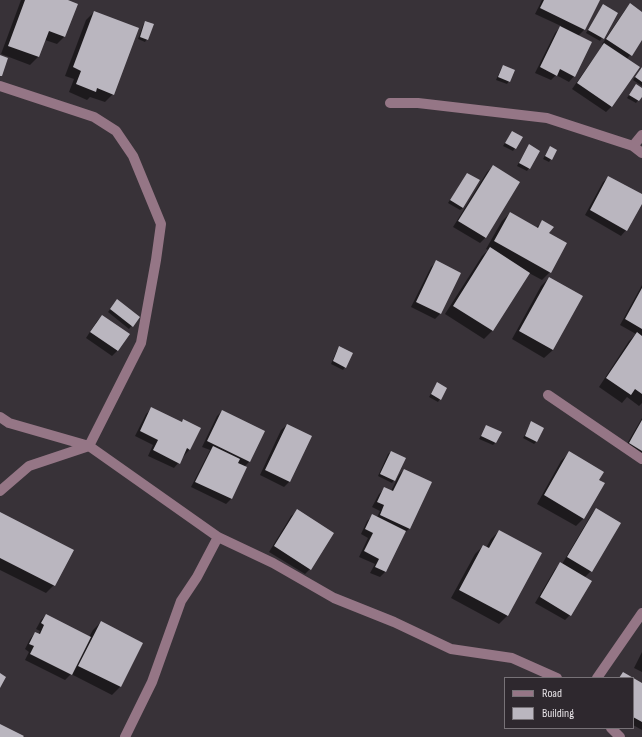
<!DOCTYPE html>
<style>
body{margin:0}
#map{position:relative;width:642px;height:737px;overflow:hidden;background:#383238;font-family:"Sofia Sans Condensed",sans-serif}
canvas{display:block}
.legend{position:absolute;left:504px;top:677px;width:130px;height:52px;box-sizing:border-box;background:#2e282e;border:1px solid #777277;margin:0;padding:5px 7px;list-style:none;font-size:12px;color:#e4e0e4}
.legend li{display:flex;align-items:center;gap:8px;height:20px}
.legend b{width:20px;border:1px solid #777277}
</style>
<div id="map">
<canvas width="642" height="737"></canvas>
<ul class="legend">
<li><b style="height:5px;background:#957686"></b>Road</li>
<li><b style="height:11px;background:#bab6bf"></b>Building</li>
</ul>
</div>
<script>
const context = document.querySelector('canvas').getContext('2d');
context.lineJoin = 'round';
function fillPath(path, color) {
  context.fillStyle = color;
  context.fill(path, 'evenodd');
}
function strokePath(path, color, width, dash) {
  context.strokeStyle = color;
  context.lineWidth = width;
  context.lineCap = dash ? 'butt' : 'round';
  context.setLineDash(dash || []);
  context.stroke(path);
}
fillPath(new Path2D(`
 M21,0h45l-1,36 -8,8 -12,-4 -7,17 -8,8 -29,-11z
 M542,0h57l-15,30 -6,6 -4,40 -5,6 -13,-7 -5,5 -16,-7 20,-40 6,-7 -26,-12z
 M630,5l12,8v26l-15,20 -15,47 -6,6 -34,-23 31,-44 -1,-1 23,-34z
 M601,8l16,6 -17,27 -14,-8z
 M94,12l19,82 -8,8 -15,-5 -3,3 -18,-8 5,-13 -9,-3 21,-56z
 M145,22l2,17 -2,3 -7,-3 5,-14z
 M503,66l6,15 -2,3 -11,-4 5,-11z
 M642,67v19l-9,-6z
 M634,88l8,1v6l-6,8 -9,-5z
 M512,132l10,5 -9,14 -10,-5z
 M527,148l2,20 -2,3 -10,-5z
 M548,150l8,1 -7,11 -6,-3z
 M493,166l26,17 -34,55 -5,5 -27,-16 34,-55z
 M467,174l-4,34 -3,2 -12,-7z
 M609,177l33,19v6l-16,28 -5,6 -36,-21 18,-33z
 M510,213l26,15 6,-6 6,12 18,10 -16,28 -8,8 -13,-7 -37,58 -8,8 -39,-25 37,-58 6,-6 -2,-1 16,-28z
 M436,262l4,52 -5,5 -24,-12 20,-40z
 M549,278l4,72 -9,8 -32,-19 29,-53z
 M642,285v118l-3,3 -12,-9 -5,6 -23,-16 30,-46 7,-7 -16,-9z
 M115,303l24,14 -10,12 -21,-17z
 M102,316l26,18 -11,17 -5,5 -26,-18 11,-17z
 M340,348l5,19 -2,3 -12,-6 6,-14z
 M437,384l3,15 -2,3 -9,-5z
 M152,408l29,15 2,-3 16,8 -10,22 -15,18 -26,-12 5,-11 -18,-9 11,-22z
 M222,411l27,51 -5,5 2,1 -15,31 -5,5 -35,-17 19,-37 -8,-3 15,-31z
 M642,418v41l-18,-10z
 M532,423l5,18 -3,3 -11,-6z
 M287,425l24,12 -22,45 -5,5 -24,-12 21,-45z
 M487,426l8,17 -2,2 -14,-6z
 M391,452l3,28 -2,3 -14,-7 10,-22z
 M569,453l29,27 -14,38 -8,8 -39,-22 24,-43z
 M404,470l27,13 -22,46 -6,5 -18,38 -5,5 -10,-4 5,-9 -16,-7 9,-19 -7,-4 6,-13 6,-6 4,2 3,-6 -8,-4 7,-13 6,-6 6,3 8,-16z
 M596,509l23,14 -28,48 -7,7 -14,37 -5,5 -30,-17 20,-34 5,-5h2l29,-49z
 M297,511l13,58 -5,5 -36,-22 22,-36z
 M0,513l54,72 -8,8 -46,-23z
 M499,531l41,22 -33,63 -8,8 -48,-26 24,-44 8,-8 3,2 5,-9z
 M46,615l43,22 4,-7 8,-8 41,21 -22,44 -8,8 -41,-21 -6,6 -40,-20 4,-8 -4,-3 5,-10 5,-6 3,1 2,-3 -4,-2 5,-9z
 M642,652v20l-8,-4z
 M633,679l9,5v46l-9,-5z`), '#0007');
fillPath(new Path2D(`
 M25,0h43l10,4 -13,33 -16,-6 -10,26 -31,-11z
 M544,0h56l-15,30 -45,-22z
 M630,3l12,9v28l-10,16 -26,-17z
 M603,4l15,9 -14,26 -16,-9z
 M94,11l45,17 -25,67 -17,-7 -1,4 -20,-8 5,-13 -8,-4z
 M145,21l9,3 -6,16 -8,-3z
 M560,26l32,16 -17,35 -15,-8 -3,7 -17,-9z
 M604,43l36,24 -28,40 -35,-24z
 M0,55l8,3 -6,18h-2z
 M503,65l12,5 -5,12 -12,-5z
 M642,67v15l-7,-5z
 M636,84l6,4v9l-3,4 -10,-6z
 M512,131l11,6 -7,12 -11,-6z
 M529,144l11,7 -10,18 -11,-6z
 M550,146l7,4 -5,10 -7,-4z
 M493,165l27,17 -34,56 -28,-17z
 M467,173l13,7 -17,28 -13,-8z
 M608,176l34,18v10l-15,27 -37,-21z
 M510,212l28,16 4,-8 12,7 -5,6 18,10 -16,30 -57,-32z
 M490,247l40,26 -37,58 -40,-25z
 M436,260l25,13 -20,41 -25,-12z
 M549,277l34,19 -30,54 -34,-19z
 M642,288v41l-17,-10z
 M117,299l23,18 -7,10 -23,-18z
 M102,315l28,19 -12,17 -28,-19z
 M637,332l5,4v58l-7,-5 -4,6 -25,-17z
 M339,346l14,7 -7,15 -13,-7z
 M437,382l10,6 -6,12 -10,-6z
 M151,407l31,15 1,-3 18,9 -11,22 -3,-2 -7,16 -27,-14 5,-10 -18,-9z
 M222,410l43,21 -15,31 -43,-21z
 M642,420v31l-13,-8z
 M531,421l13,7 -7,14 -12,-6z
 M287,424l25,12 -22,46 -25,-12z
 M486,425l16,7 -6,11 -15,-7z
 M213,446l27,13 -2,4 9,4 -15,32 -37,-17z
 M391,451l15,7 -11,23 -15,-7z
 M569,451l35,21 -5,8 6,3 -21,36 -40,-24z
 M404,469l28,13 -22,47 -30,-14 4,-10 -7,-3 7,-15 9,4z
 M596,508l25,15 -29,49 -25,-15z
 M297,509l37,24 -23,37 -37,-24z
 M0,512l74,38 -19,36 -55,-28z
 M372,514l34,17 -20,41 -11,-5 4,-8 -15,-8 9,-18 -8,-4z
 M499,530l43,23 -34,63 -49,-26 24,-45 6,3z
 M560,562l32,19 -21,35 -31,-19z
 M46,614l45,23 -19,38 -42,-21 4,-8 -5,-2 6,-12 5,2 4,-9 -3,-2z
 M101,621l42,22 -22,44 -43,-21z
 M623,672l19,11v39l-9,-5v-39h-14z
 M0,673l6,4 -6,11z
 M0,724l24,12 -1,1h-23z`), '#bab6bf');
strokePath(new Path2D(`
 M0,86l94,31 22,14 17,25 28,68 -5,36 -15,83 -52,103 -60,20 -29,25
 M390,103h28l129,15 86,28 9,7
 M633,146l9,-11
 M548,395l94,64
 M0,417l9,6 80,23 129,91 55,26 61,35 60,24 57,27 61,9 45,20
 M597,678l45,-65
 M611,728l9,9
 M125,737l27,-55 29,-81 16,-24 21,-40`), '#957686', 10);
</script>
